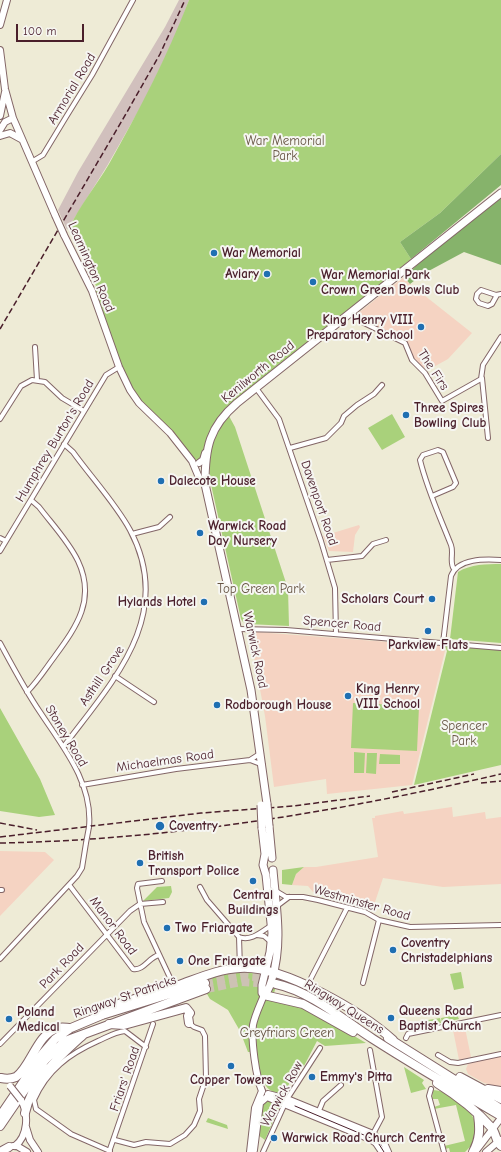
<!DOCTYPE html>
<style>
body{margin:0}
#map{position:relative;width:501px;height:1152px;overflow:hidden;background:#eeebd6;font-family:"Comic Neue",sans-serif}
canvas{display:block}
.scale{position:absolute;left:16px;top:24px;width:68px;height:18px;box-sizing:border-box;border:2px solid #4a1f2b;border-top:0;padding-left:5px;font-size:12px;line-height:14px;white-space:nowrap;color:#4a1f2b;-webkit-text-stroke:3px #f6f6f2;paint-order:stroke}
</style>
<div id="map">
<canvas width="501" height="1152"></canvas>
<div class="scale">100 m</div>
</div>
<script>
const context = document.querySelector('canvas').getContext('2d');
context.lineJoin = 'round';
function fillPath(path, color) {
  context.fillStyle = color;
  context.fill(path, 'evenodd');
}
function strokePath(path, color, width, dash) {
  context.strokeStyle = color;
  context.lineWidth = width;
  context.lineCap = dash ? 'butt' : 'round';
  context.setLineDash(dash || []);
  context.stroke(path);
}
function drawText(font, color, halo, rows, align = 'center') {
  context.font = font + ' "Comic Neue",sans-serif';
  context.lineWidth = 4;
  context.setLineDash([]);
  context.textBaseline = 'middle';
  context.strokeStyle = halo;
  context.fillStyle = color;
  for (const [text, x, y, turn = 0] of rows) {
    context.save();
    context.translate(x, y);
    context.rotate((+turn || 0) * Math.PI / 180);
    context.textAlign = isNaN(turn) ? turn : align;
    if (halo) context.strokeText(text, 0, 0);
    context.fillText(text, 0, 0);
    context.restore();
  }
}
fillPath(new Path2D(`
 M404,277l6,7 62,49 -24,26 -20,11 -8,-5 -6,-7 -6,-15 -3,-3 -39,-18 -9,-8z
 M359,525l1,2 -5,8 -2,17 -24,-1 -6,-15z
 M256,632l186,14 3,5 -33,134 -85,9 -1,-15 -52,8 -9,-71 -14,-75 2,-7z
 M452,807l1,10 32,-5 1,7 15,-2v67l-58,3 -60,-9 -9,27 -4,4 -57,-17 -5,-6 -16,-1 4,-11 8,-7h12l62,-10 -6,-39h3v-2l28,-5 1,3z
 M0,851l45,1 9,8 -54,56z
 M465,1028l6,29 -12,3 -6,-30z
 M501,1056v31l-17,-4 -16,-9 -2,-5 2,-5z`), '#f5d3c2');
fillPath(new Path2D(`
 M179,0h10l-13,35 -33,68 -36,63 -40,64 -9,-20 20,-38 87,-145z`), '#d1c0bd');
fillPath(new Path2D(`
 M189,0h312v154l-61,59 -40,29 11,17 -184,153 -28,51 -4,-1 -64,-70 -39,-101 4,-5 -27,-57c10,-23 27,-43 40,-65 30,-53 58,-107 80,-164z
 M392,414l13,23 -23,13 -14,-22z
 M229,416l6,11 53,162 1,37 -41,-2 -5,-2 -2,-3 -31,-139c-1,-24 1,-46 19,-64z
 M501,564v79l-51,-4 8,-67c13,-8 28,-8 43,-8z
 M443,643l58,5v117l-87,20 33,-134z
 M353,703l66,3 -2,45 -66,-3z
 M0,708l40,71 15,36 -16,2 -39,-6z
 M354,752l11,1 -1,20h-10z
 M367,753h10l-1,21 -10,-1z
 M380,754l20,1v9h-21z
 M304,867l-8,7 -4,11 -10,-1v-14z
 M171,886l1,6 -3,6 -26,3 14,-14z
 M240,971l39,4 -6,22 32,10 61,36 -41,3 -8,-5 -13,25 -14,7 1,6 -7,17c-5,-2 -10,-3 -14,-6 -13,-9 -15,-48 -13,-63l-6,-3 -1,28h-2l-8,-21 -12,-21 -18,-11 -3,-5 -3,-14z
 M461,972l3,16 -10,2 -4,-16z
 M457,1015l2,4 -17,4 -1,-5z
 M440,1018l1,5 -17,4 -2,-6z
 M404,1067l20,13 -2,3 4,6 -15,4z
 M433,1090c21,1 48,24 43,47 -1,6 -7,11 -11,15h-15l-1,-4 -4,1 -1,-3 21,-5 -9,-36 -22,4v-2l6,-2 -2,-6h-6z
 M267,1099l13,6 -15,35 -7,-5 3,-30z
 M208,1118l19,7 1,4 -22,-7z`), '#a9d17b');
fillPath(new Path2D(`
 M501,154v31l-90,74 -11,-17 40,-29z
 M501,198v67l-37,-13 -41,22 -13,10 -6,-7 38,-35z`), '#86b36b');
strokePath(new Path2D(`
 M205,983l37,-7 35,3
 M206,989l36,-7 34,2`), '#cdc2b4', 8, [8, 4]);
const street = new Path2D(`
 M33,161l10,-6 23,-38 26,-42 41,-75
 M497,295l-5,9 -4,2 -9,-3 -3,-4 1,-5 4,-4 15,5 5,-1
 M351,313l11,9 43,21 7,17 13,13 17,28 39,-22 2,-14 18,-28
 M35,347l2,33
 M482,378l6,60
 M256,388l23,31 42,122 14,47 1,46
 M0,419l21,-33 11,-6 13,2 17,16 22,13
 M290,448l36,-10 15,-15 3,-7 13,-11 17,-11 8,-9
 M432,496l21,-9 3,-4 -13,-31 -5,-2 -15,5 -3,5c7,29 20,57 31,85 3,8 -2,18 3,24
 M132,534l27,-7 11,-10
 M0,538l6,3
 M0,551l106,-176 13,-8
 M327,560l35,-4 11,-12 13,-4
 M238,629l48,1 215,18
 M0,643c13,24 25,47 40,69 23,35 53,71 49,115
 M443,643l8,-67c7,-18 34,-17 50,-16
 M115,676l39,26
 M27,692c11,-11 19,-24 28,-36 22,-30 41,-57 23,-95 -9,-19 -26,-37 -39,-54l-8,-7
 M64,746c48,-64 112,-130 66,-216 -14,-26 -39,-53 -57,-78l-9,-8
 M250,760l13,5
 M82,785l94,-16 74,-9 11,-7
 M162,881l-24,3 -1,4 7,34 28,60
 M70,886l63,83c11,2 16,-12 26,-14
 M200,887l7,13 32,37c12,5 23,-6 33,-12
 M0,890h2
 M276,891l10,6h17l15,3 47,12 14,8 31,7 91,-2
 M277,906l12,-9
 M257,935l7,1 7,6
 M239,937l1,31
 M0,959l77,-83 5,-8 4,-25
 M363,983l16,-63
 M307,986l40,-78
 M406,1038l2,-4 93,-19
 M0,1044l130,-133 10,-7 23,-2
 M370,1050l12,67 -9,17
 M438,1055l12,7 8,1 43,-9
 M431,1089l-2,7 15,56
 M318,1113l5,-12 18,-16
 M115,1140l19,5 12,-3 24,2 15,-9 9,-10 6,-14 -1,-12 7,-21 -1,-42 -3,-6 -8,-3 -5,-4
 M110,1151l-39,-17 -35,-25 -2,-9c13,-30 35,-46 64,-59 9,-4 17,-9 27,-10l21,16
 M109,1152l44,-128
 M263,1152l24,-53 33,-51`);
const secondary = new Path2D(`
 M0,25l7,-25
 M0,50l5,39 8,29 42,97
 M0,116l5,-24
 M0,130l5,-8 8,-4
 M0,136l10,-3 11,6
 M64,235l28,56 27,76 11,23 9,13 31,30 22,28 8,19 5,4
 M199,463l4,-3 2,-7
 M262,1091c-6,-14 -11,-50 -9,-66 2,-10 7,-20 11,-30
 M268,1094l19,5 86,35 11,9 4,9
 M267,1097l103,42 6,4 6,9
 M26,1127l4,13 8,12
 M13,1146h4l10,6
 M15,1146c13,-10 14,-32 6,-46
 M254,1150l6,-47 7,-6
 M250,1152l5,-44 7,-17
 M475,1152l26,-34
 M486,1152l14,-12`);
const primary = new Path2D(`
 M267,804l-16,-114 -46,-206c0,-36 4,-57 32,-81l264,-210
 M269,826l3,32
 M262,828l3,26 -2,11 3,10 6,58 -2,19 -8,33v8l2,2
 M264,995c5,-4 6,-10 8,-16 11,-37 4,-72 1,-109`);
const highway = new Path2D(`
 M276,984c34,7 69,37 97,55 42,27 85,52 128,77
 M264,995l39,9 50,28
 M102,1015l5,-7 5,-2c22,-7 45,-14 67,-21 20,-7 40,-16 61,-17 43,-3 122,44 153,72
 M109,1024l15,1 62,-17 4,5 -2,3 1,7
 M388,1038l113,71
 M460,1077l41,22
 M1,1078c5,1 10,1 15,-1 15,-10 21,-44 42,-49 4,-1 9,0 13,0
 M437,1083c19,12 38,26 54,44 5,5 4,13 10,19
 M488,1089l13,2
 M25,1113c7,-33 35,-57 58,-78
 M0,1116l43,-63 12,-14 16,-11 31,-13 103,-32
 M0,1126l45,-66 20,-19 141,-52
 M0,1152l9,-5
 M473,1152c7,-13 7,-23 5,-37`);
strokePath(street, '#836667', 6);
strokePath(secondary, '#836667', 8);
strokePath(primary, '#836667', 9);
strokePath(highway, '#836667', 10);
strokePath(street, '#fff', 4);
strokePath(secondary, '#fff', 6);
strokePath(primary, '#fff', 7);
strokePath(highway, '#fff', 8);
strokePath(new Path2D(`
 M295,1106l76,32 6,3 7,11`), '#4a1f2b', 1);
strokePath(new Path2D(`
 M0,329l127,-217 33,-58 25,-54
 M481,783l20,-2
 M392,792l82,-18
 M0,823l37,7
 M0,837l201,-24 92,-7 77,-10
 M0,843c168,-3 338,-31 501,-69`), '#4a1f2b', 1.5, [6, 3]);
const streetBridge = new Path2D(`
 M86,843l3,-16`);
const secondaryBridge = new Path2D(`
 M55,215l9,20
 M10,1086l11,14`);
const primaryBridge = new Path2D(`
 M267,804l2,22
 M261,805l1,23`);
strokePath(streetBridge, '#836667', 6, []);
strokePath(secondaryBridge, '#836667', 8, []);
strokePath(primaryBridge, '#836667', 9, []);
strokePath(streetBridge, '#fff', 4);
strokePath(secondaryBridge, '#fff', 6);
strokePath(primaryBridge, '#fff', 7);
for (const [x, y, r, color] of [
 [214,253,4,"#1f6fb2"],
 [267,274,4,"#1f6fb2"],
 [313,282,4,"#1f6fb2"],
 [421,327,4,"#1f6fb2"],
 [406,415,4,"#1f6fb2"],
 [161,481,4,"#1f6fb2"],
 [200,533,4,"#1f6fb2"],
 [432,599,4,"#1f6fb2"],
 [204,602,4,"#1f6fb2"],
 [428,631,4,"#1f6fb2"],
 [348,696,4,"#1f6fb2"],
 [217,705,4,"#1f6fb2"],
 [160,826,5,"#1f6fb2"],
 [140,863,4,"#1f6fb2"],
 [253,881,4,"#1f6fb2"],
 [167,928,4,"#1f6fb2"],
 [393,950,4,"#1f6fb2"],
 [180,961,4,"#1f6fb2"],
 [391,1018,4,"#1f6fb2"],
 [9,1019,4,"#1f6fb2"],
 [231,1066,4,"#1f6fb2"],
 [312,1077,4,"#1f6fb2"],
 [274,1138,4,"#1f6fb2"]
]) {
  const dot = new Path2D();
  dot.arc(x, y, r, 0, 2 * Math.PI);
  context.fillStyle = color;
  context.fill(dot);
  strokePath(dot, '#f6f6f2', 1.5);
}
drawText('13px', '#4a1f2b', '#f6f6f2', [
 ["Armorial Road",72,89,-59],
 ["Leamington Road",91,267,66],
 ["The Firs",433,370,57],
 ["Kenilworth Road",258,372,-39],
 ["Humphrey Burton's Road",55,441,-59],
 ["Davenport Road",319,503,71],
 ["Spencer Road",342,624,5],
 ["Warwick Road",255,650,78],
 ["Asthill Grove",102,676,-56],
 ["Stoney Road",66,736,59],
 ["Michaelmas Road",165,761,-8],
 ["Westminster Road",362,903,16],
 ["Manor Road",113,926,53],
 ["Park Road",62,966,-46],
 ["Ringway St Patricks",125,997,-19],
 ["Ringway Queens",344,1007,32],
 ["Friars' Road",125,1079,-71],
 ["Warwick Row",282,1094,-61]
]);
drawText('13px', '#665443', '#f6f6f2', [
 ["War Memorial",285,141],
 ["Park",285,156],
 ["Top Green Park",261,589],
 ["Spencer",464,726],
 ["Park",464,741],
 ["Greyfriars Green",287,1033]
]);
drawText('bold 13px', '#4a1f2b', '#f6f6f2', [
 ["War Memorial",222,253],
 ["Aviary",259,274,"right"],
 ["War Memorial Park",321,275],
 ["Crown Green Bowls Club",321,290],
 ["King Henry VIII",413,320,"right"],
 ["Preparatory School",413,335,"right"],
 ["Three Spires",414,408],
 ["Bowling Club",414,423],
 ["Dalecote House",169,481],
 ["Warwick Road",208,526],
 ["Day Nursery",208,541],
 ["Scholars Court",424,599,"right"],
 ["Hylands Hotel",196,602,"right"],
 ["Parkview Flats",428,645,"center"],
 ["King Henry",356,689],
 ["VIII School",356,704],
 ["Rodborough House",225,705],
 ["Coventry",169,826],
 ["British",148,856],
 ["Transport Police",148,871],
 ["Central",253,895,"center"],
 ["Buildings",253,910,"center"],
 ["Two Friargate",175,928],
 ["Coventry",401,943],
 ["Christadelphians",401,958],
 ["One Friargate",188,961],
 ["Queens Road",399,1011],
 ["Baptist Church",399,1026],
 ["Poland",17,1012],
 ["Medical",17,1027],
 ["Emmy's Pitta",320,1077],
 ["Copper Towers",231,1080,"center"],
 ["Warwick Road Church Centre",282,1138]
], 'left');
</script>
